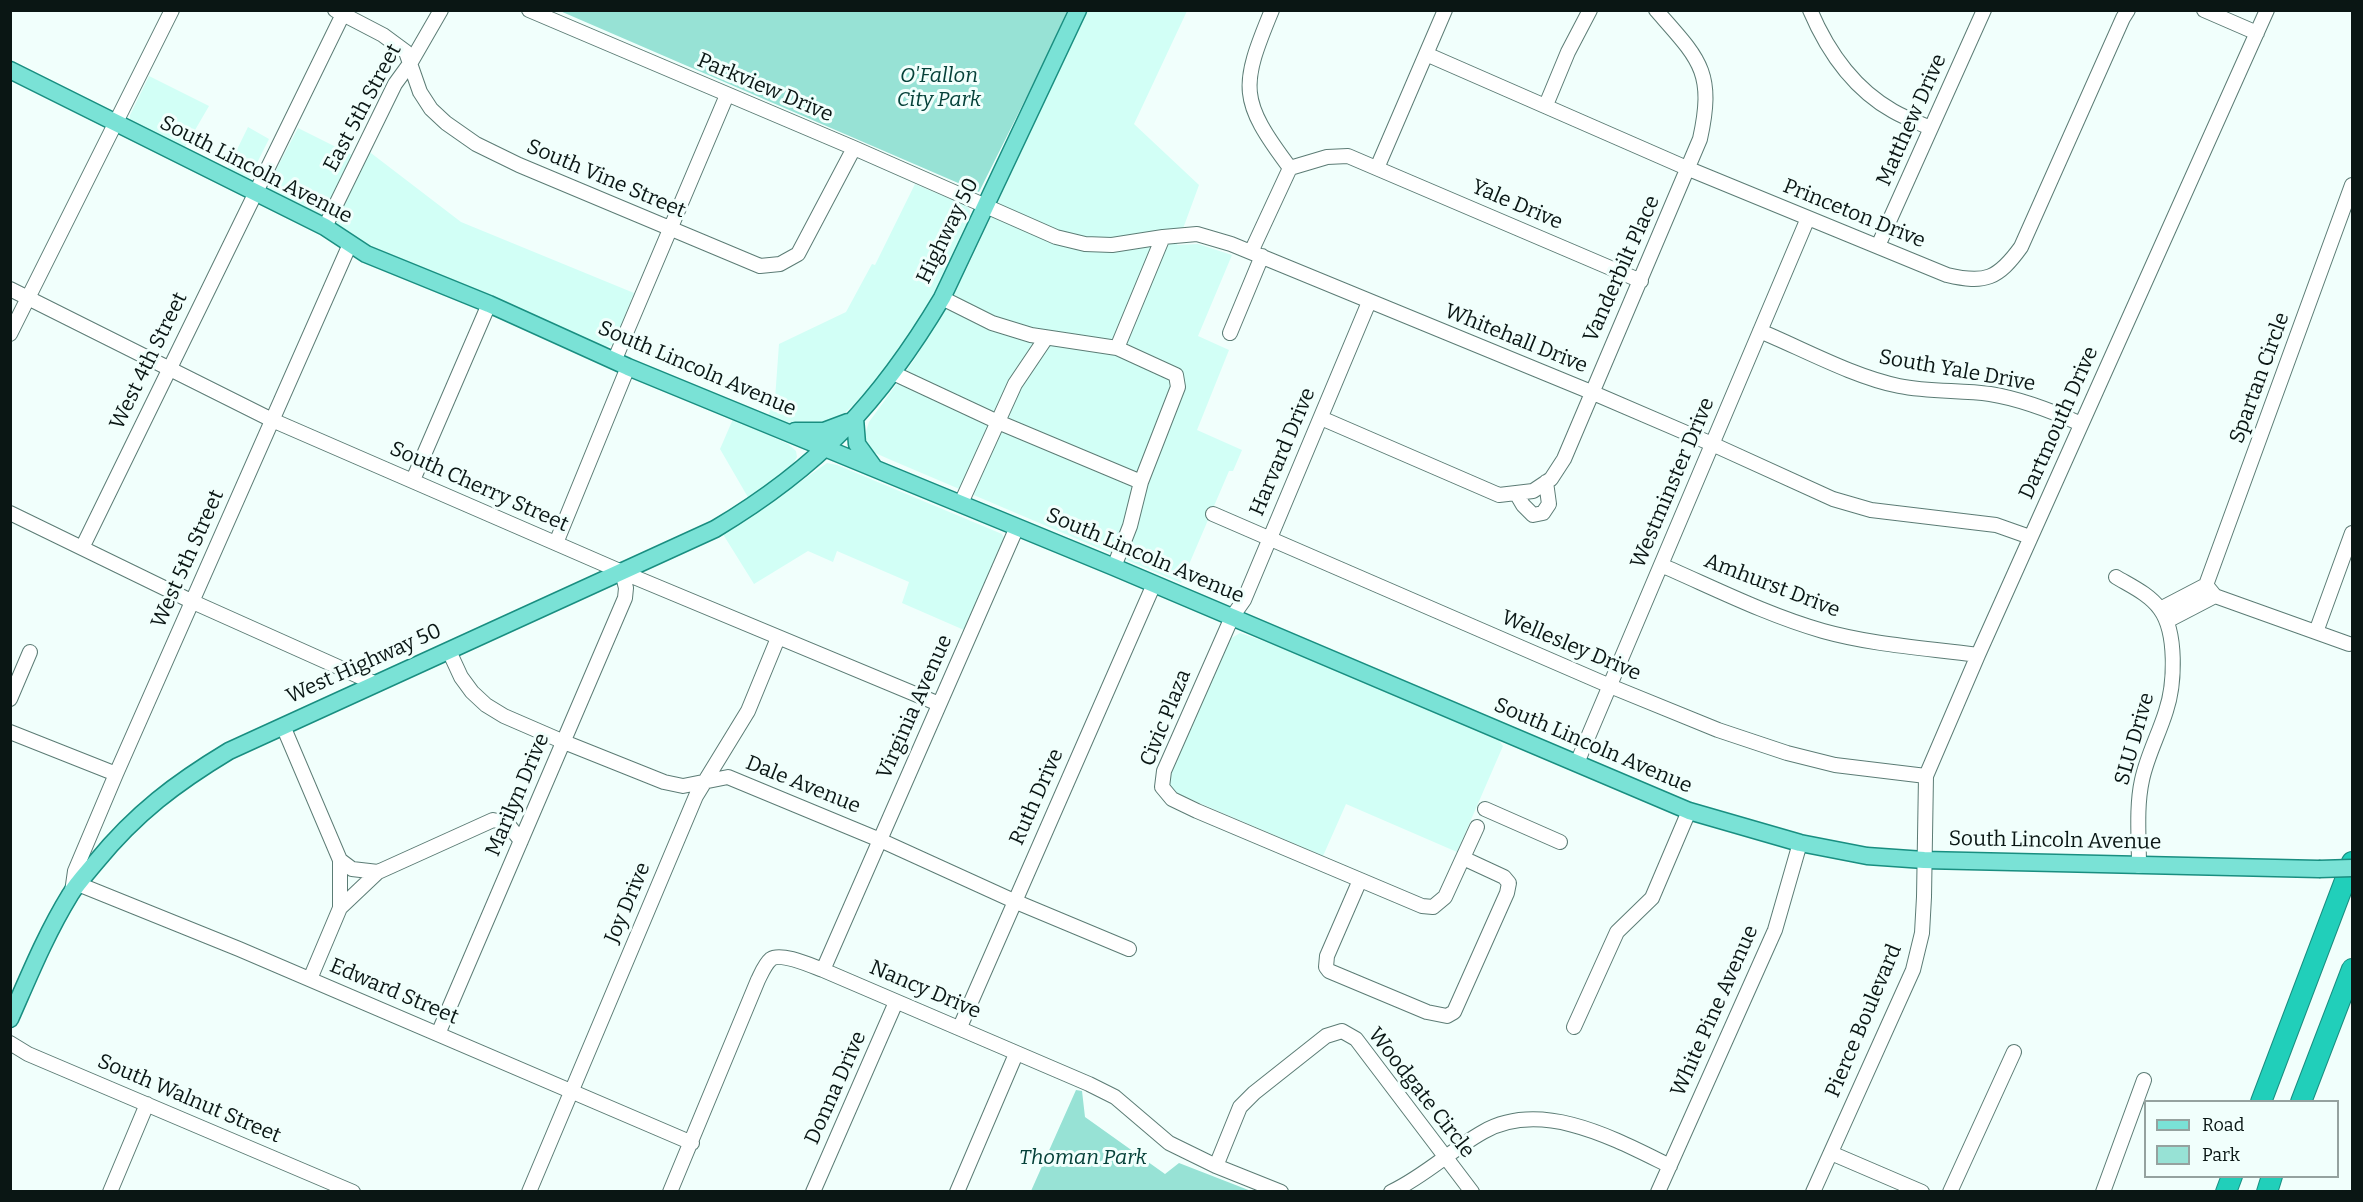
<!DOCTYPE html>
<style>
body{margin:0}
#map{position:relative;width:2363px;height:1202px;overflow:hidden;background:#f1fffc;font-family:Bitter,serif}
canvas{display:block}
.frame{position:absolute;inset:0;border:12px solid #0a1614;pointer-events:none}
.legend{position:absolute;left:2144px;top:1100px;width:195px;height:78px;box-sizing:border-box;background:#f1fffc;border:2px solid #95a29f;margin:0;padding:8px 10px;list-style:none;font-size:18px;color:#0a1614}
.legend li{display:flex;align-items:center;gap:12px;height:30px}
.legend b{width:30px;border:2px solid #95a29f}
</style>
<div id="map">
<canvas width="2363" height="1202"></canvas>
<div class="frame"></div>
<ul class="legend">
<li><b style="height:8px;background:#7ae2d6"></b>Road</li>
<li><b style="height:16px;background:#97e2d5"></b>Park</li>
</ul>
</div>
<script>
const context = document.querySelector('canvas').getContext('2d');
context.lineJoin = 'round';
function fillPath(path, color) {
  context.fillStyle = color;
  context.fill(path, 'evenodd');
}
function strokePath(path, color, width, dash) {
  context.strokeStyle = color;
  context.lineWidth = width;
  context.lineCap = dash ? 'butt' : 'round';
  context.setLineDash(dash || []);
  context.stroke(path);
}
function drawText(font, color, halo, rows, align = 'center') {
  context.font = font + ' Bitter,serif';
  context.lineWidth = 6;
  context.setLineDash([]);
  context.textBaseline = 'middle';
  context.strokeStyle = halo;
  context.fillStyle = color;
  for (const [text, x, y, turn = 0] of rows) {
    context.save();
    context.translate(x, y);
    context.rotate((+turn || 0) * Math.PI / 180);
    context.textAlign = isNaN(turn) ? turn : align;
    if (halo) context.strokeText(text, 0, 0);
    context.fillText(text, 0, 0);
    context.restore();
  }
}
fillPath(new Path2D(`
 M1087,11h100l-53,113 65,61 -22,60 21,-1 34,11 -34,81 31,14 -32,80 45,20 -9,21h-4l-48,112 -290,-123 -18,-8 -9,-15 5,-15 45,-62 30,-49 24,-45z
 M149,76l60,30 -25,43 -51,-25 -3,-5v-4z
 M248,127l21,12 -20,40h-3l-19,-9z
 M298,128l56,28 13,-6 94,72 173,71 -21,52 -8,2 -230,-98 -49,-32 -56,-25 -1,-9z
 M915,184l52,22 3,4v6l-43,92 -33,49 -31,39 -26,24 -12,5 -34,1 -23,-10 7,-17 4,-55 67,-32 26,-48 3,1z
 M733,419l55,25 8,7 1,6 -4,7 -11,11 -33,24 -29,-50z
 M827,463l10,2 165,69 2,4 -3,9 -37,83 -62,-27 7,-21 -72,-31 -4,11 -25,-11 -54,33 -33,-53 45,-25z
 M1240,633l41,14 217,92 5,7 -46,106 -111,-48 -23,52 -147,-63 -6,-5 -1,-8 2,-6 59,-135z`), '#d2fff6');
fillPath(new Path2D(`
 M560,11h507l-23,51 -65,130z
 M1076,1090l6,1 3,26 80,57 14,-11 72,28h-220z`), '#97e2d5');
const minor = new Path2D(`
 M335,10l48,25 23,17 14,40 11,17 15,14 30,21 43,21 241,101 20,-2 18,-10 56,-106
 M529,10l325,138 202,89 29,7 27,1 51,-8 34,-3 34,10 360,148 121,52 121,55 38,11 125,15 34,12
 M1272,10c-32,77 -33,90 18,158
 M1810,10c17,40 44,79 83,101 12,7 26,12 38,17
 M2204,10l53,23
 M1426,54l263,115 258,106c38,9 51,4 74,-28l102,-229 5,-8
 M1546,105l22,-53 22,-42
 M1290,168l37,-11 21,-1 293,125
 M1377,168l68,-158
 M325,227l70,-143 16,-22 30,-52
 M1878,246l106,-236
 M1251,252l39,-84
 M10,289l262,131 350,152 317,132
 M942,298l50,25 39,12 86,13 59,27 2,12 -37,95 -11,44 -16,41
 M1369,302l-125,298 -12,17 -68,154 -2,16 10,12 25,12 225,95 11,1 12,-10 32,-70
 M1760,331c43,18 94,46 139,55 30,6 61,4 91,8 32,5 62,17 91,30
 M1230,333l32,-77
 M10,334l162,-324
 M1117,348l46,-111
 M615,359l112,-264
 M893,373l105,49 143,60
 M1321,418l178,77 34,-4 18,-12 13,-20 136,-320c15,-68 -1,-80 -44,-129
 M413,480l76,-176
 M1516,493l7,12 10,10 10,-2 6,-9 -3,-22
 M961,503l54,-119 31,-46
 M10,513l183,89 181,81
 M1213,514l397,172 108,44 69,23 48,12 91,11
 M556,543l72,-176
 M82,548l263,-538
 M1661,565c53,23 106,50 162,66 50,14 103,17 155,24
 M2116,577c15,9 33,17 44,32 17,23 15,75 6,102 -7,23 -19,45 -24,69 -6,27 -3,58 -3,86
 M2206,585l9,11 134,48
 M2160,609l46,-24 146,-400
 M2167,621l48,-25
 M2316,632l36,-99
 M449,651l12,26 11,15 14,13 18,11 60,26 100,40 19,4 45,-9 152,63 134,61 115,48
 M10,699l20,-47
 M283,726l57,134v48l-30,71
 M10,732l106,42
 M1577,763l231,-545
 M1485,809l75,33
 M340,860l12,9 26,3
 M1360,880l-33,76 -1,11 3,4 98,41 20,4 7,-4 53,-119 2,-10 -5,-6 -41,-19
 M78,884l161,65 453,194
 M72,892l3,-21 41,-97 234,-530
 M340,908l38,-36 115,-52 14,3 14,18
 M823,970l194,-443
 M960,1027l194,-443
 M1574,1027l43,-95 35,-34 37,-87
 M438,1034l187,-436 1,-10 -4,-16
 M10,1043l18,11 325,138
 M1831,1153l91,39
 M1216,1166l24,-59 14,-14 72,-57 16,-5 14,8 116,153
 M110,1192l37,-88
 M529,1192l167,-396 52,-85 30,-73
 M670,1192l88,-212c3,-6 7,-16 13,-21 10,-7 41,7 52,11l266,114 26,13 54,46 47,23 65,26
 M813,1192l83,-190
 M957,1192l59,-138
 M1391,1192c34,-16 60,-42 92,-60 59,-34 134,8 187,34
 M1658,1192l117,-262 25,-87
 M1813,1192l100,-222 9,-37 2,-36 2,-121 52,-121 289,-645
 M1950,1192l64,-140
 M2103,1192l41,-112`);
const major = new Path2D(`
 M10,70l315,157 41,27 123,50 139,63 486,200 575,244 111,32 67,13 57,4 395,9
 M855,418l2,26 16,22
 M795,431h29l24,-9
 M10,1019c19,-43 36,-85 60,-124 7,-12 17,-22 26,-33 40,-49 80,-79 133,-111l486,-222c104,-62 165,-127 227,-231l136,-288`);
const highway = new Path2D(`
 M2261,1102l91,-240
 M2301,1102l51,-133
 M2226,1192l6,-16
 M2267,1192l5,-16`);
strokePath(minor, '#5c7c75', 16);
strokePath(major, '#198e80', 19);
strokePath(highway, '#198e80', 22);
strokePath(minor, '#fff', 14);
strokePath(major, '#7ae2d6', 16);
strokePath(highway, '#21cfba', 20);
const majorBridge = new Path2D(`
 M2319,869l33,-1`);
strokePath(majorBridge, '#198e80', 19, []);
strokePath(majorBridge, '#7ae2d6', 16);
drawText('italic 21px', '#054139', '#f1fffc', [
 ["O'Fallon",939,76],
 ["City Park",939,100],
 ["Thoman Park",1083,1158]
]);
drawText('21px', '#0a1614', '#f1fffc', [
 ["Parkview Drive",765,88,23],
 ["East 5th Street",363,108,-62],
 ["Matthew Drive",1912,120,-66],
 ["South Lincoln Avenue",256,170,27],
 ["South Vine Street",606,179,23],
 ["Yale Drive",1517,205,23],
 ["Princeton Drive",1854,214,22],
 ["Highway 50",948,231,-64],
 ["Vanderbilt Place",1622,269,-66],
 ["Whitehall Drive",1516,339,22],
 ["West 4th Street",149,361,-64],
 ["South Lincoln Avenue",697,369,23],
 ["South Yale Drive",1957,371,10],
 ["Spartan Circle",2260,378,-70],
 ["Dartmouth Drive",2059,423,-66],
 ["Harvard Drive",1283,452,-67],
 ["Westminster Drive",1673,483,-67],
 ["South Cherry Street",479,487,24],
 ["South Lincoln Avenue",1145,556,23],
 ["West 5th Street",188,559,-66],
 ["Amhurst Drive",1772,586,21],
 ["Wellesley Drive",1571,646,23],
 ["West Highway 50",364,664,-24],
 ["Virginia Avenue",915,707,-66],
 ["Civic Plaza",1166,718,-68],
 ["SLU Drive",2135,739,-74],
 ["South Lincoln Avenue",1593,746,23],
 ["Dale Avenue",803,785,22],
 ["Marilyn Drive",518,795,-67],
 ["Ruth Drive",1037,797,-66],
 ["South Lincoln Avenue",2055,841,1],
 ["Joy Drive",628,903,-67],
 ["Nancy Drive",925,990,23],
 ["Edward Street",394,992,23],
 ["White Pine Avenue",1715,1011,-66],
 ["Pierce Boulevard",1864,1021,-67],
 ["Donna Drive",836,1088,-66],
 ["Woodgate Circle",1421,1093,52],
 ["South Walnut Street",189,1099,23]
]);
</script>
